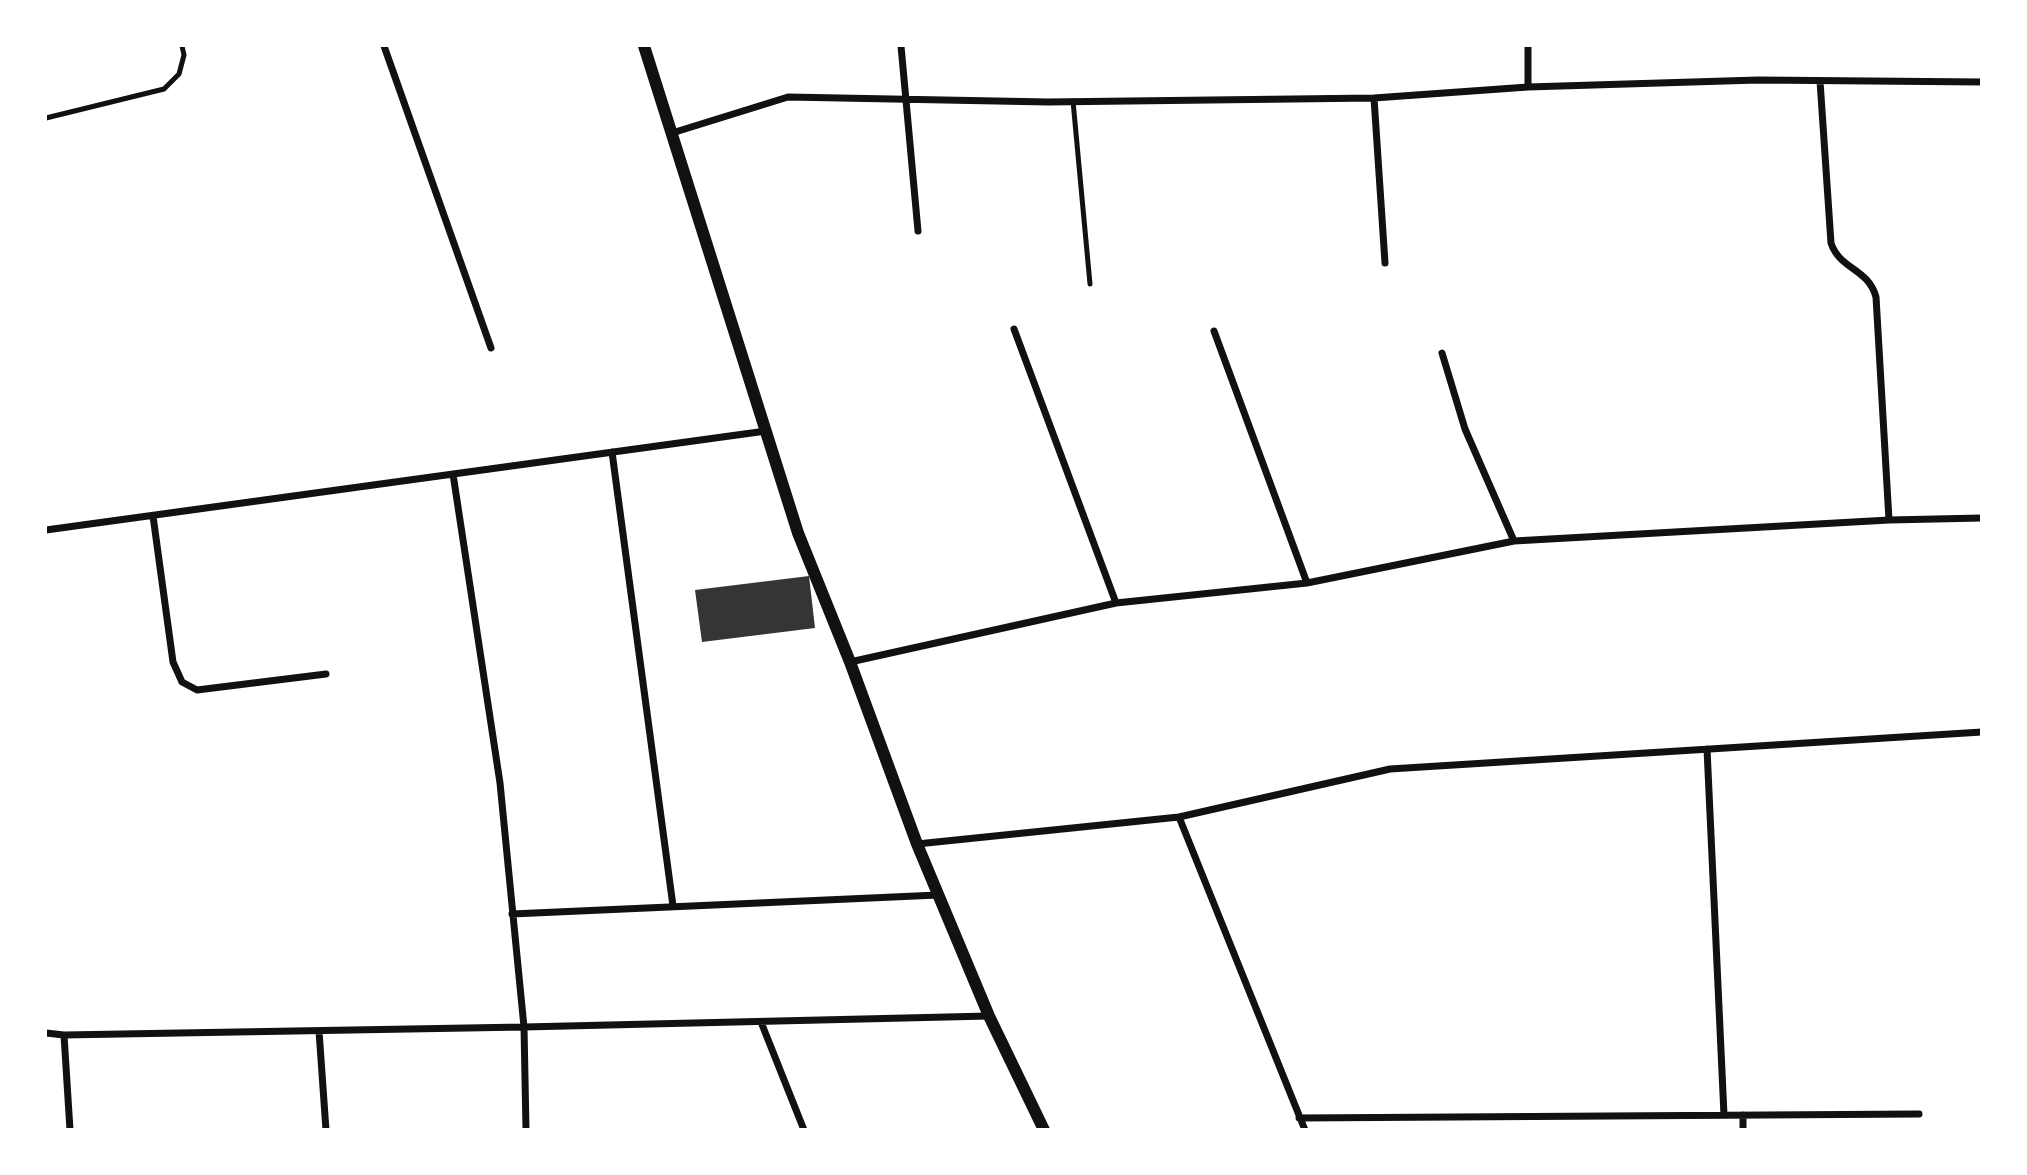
<!DOCTYPE html>
<style>
body{margin:0}
#map{position:relative;width:2027px;height:1175px;overflow:hidden;background:#fff;font-family:"DM Sans",sans-serif}
canvas{display:block}
.frame{position:absolute;inset:0;border:47px solid #fff;pointer-events:none}
</style>
<div id="map">
<canvas width="2027" height="1175"></canvas>
<div class="frame"></div>
</div>
<script>
const context = document.querySelector('canvas').getContext('2d');
context.lineJoin = 'round';
function fillPath(path, color) {
  context.fillStyle = color;
  context.fill(path, 'evenodd');
}
function strokePath(path, color, width, dash) {
  context.strokeStyle = color;
  context.lineWidth = width;
  context.lineCap = dash ? 'butt' : 'round';
  context.setLineDash(dash || []);
  context.stroke(path);
}
fillPath(new Path2D(`
 M809,576l6,52 -113,14 -7,-52z`), '#353535');
strokePath(new Path2D(`
 M1073,101l17,183
 M46,118l118,-29 15,-15 5,-19 -2,-9`), '#111', 5);
strokePath(new Path2D(`
 M384,46l107,302
 M901,46l17,185
 M1820,81l11,162c9,27 37,25 45,54l13,223
 M1528,87v-41
 M1374,98l11,165
 M672,133l116,-36 260,5 326,-4 154,-11 230,-7 224,2
 M1014,329l102,274
 M1214,331l93,252
 M1442,353l23,76 49,112
 M612,452l61,454
 M453,474l47,309 24,244 2,103
 M153,516l20,146 9,20 15,8 129,-16
 M46,530l720,-99
 M850,662l266,-59 191,-20 207,-42 375,-21 93,-2
 M1707,749l17,366
 M1179,817l211,-48 592,-37
 M917,844l262,-27 126,313
 M512,914l426,-19
 M761,1022l43,108
 M319,1031l7,99
 M46,1033l18,2 460,-8 465,-11
 M64,1035l6,95
 M1743,1115v15
 M1299,1118l620,-4`), '#111', 7);
strokePath(new Path2D(`
 M644,46l154,487 52,129 67,182 72,172 55,114`), '#111', 12);
</script>
